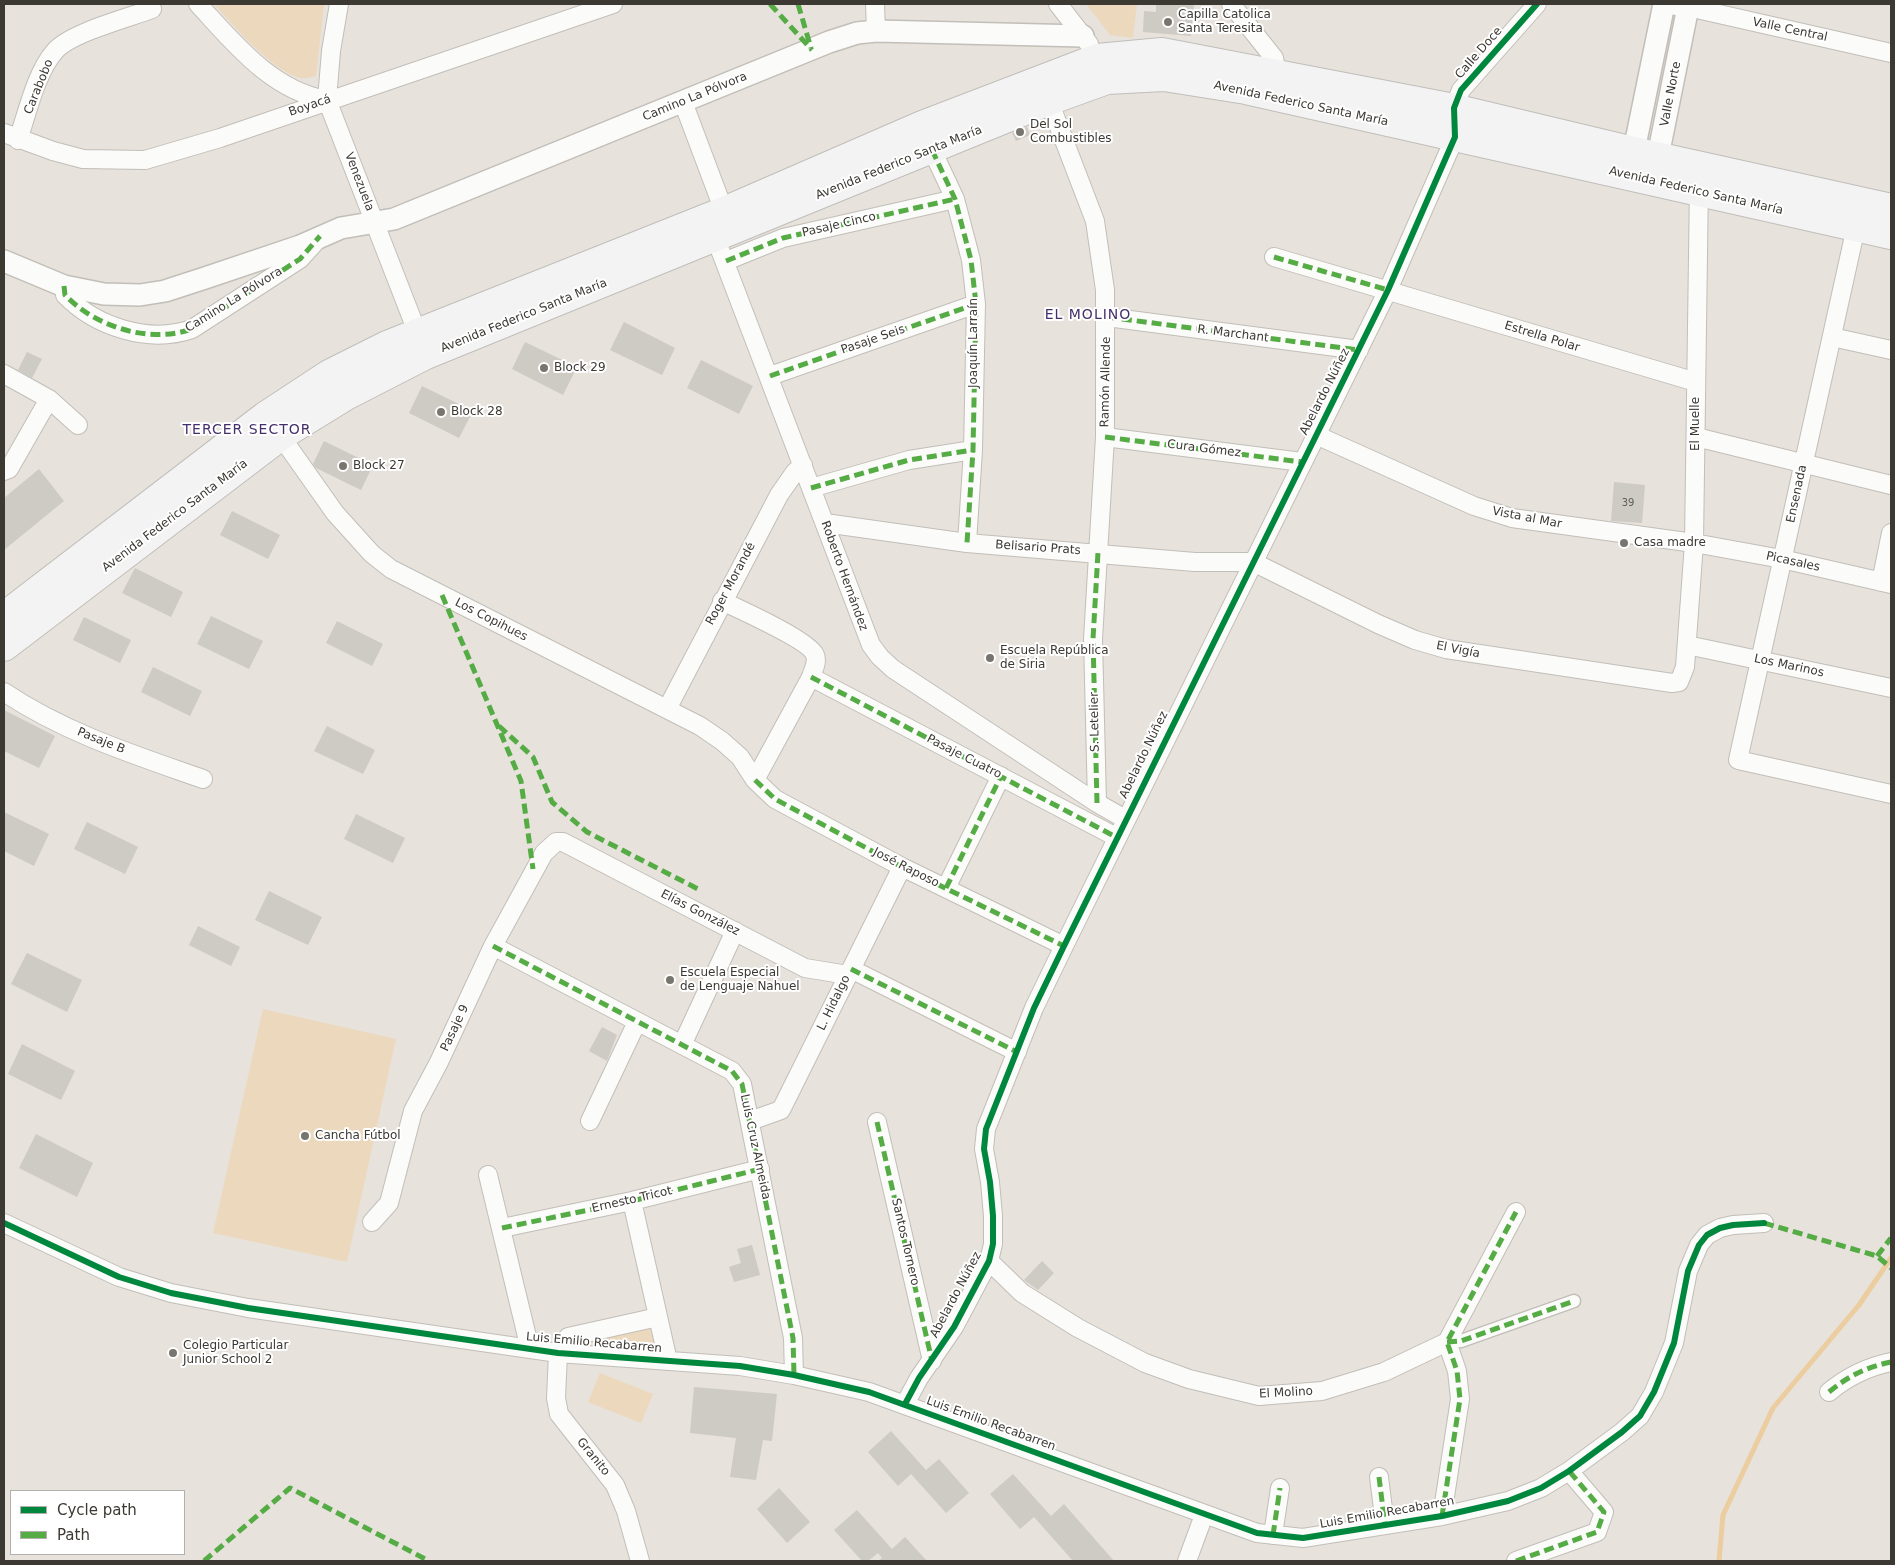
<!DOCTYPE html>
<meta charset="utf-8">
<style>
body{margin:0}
#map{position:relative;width:1895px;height:1565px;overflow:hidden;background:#e7e2db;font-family:"DejaVu Sans",sans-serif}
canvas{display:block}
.frame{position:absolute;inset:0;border:5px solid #3c3933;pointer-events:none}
.legend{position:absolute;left:10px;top:1490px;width:175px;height:65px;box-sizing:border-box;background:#fff;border:1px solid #b1b0ad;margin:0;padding:6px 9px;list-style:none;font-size:15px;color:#3c3933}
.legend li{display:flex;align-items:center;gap:10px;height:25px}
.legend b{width:25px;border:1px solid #b1b0ad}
</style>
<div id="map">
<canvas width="1895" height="1565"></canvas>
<div class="frame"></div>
<ul class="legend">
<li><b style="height:6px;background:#00873e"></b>Cycle path</li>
<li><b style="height:6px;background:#55ac45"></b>Path</li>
</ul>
</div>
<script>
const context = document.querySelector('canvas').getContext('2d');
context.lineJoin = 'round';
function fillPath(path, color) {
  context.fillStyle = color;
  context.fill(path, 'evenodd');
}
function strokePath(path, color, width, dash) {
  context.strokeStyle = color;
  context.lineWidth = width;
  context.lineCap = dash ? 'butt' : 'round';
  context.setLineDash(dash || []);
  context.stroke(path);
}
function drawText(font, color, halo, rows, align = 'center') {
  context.font = font + ' "DejaVu Sans",sans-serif';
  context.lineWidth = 4;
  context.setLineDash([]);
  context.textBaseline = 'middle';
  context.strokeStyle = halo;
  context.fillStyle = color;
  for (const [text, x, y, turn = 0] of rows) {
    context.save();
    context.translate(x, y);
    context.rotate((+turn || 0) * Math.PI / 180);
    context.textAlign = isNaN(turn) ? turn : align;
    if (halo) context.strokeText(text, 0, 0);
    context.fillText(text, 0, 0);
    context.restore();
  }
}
fillPath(new Path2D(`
 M214,4h110l-8,72c-5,1 -11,3 -16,2 -29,-8 -66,-52 -86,-74z
 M1086,4h51l-4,34 -23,-3z
 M263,1009l133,30 -49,223 -134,-29z
 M653,1325l7,28 -91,-4 5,-10z
 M600,1373l53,21 -12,29 -53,-21z`), '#ecd9bd');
strokePath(new Path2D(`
 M1719,1561l4,-46 50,-107 86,-103 32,-47`), '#ebcd9f', 5);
fillPath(new Path2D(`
 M1156,4h38l-3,32 -48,-4 1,-21 12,1z
 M1027,127l3,8 -14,6 -4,-8z
 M624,322l51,26 -13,27 -52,-25z
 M525,342l52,25 -14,28 -51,-26z
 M27,352l15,7 -10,19 -14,-8z
 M701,360l52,26 -14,28 -52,-26z
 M422,386l51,25 -14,27 -50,-25z
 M324,441l49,24 -12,25 -45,-22 -3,-4z
 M39,469l25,32 -60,49v-52z
 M1614,482l31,3 -3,38 -31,-2z
 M232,511l48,24 -12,24 -48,-24z
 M135,568l48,24 -12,25 -49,-24z
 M211,616l52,25 -14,28 -52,-25z
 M84,617l47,23 -11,23 -47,-23z
 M337,621l46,23 -11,22 -46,-23z
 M153,667l49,24 -12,25 -49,-24z
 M4,710l51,26 -16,32 -35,-17z
 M327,726l48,24 -12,24 -49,-23z
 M4,812l45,22 -15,32 -30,-15z
 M356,814l49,24 -12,25 -49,-24z
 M87,822l51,25 -13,27 -51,-25z
 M269,891l53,26 -14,28 -53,-25z
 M198,926l42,21 -9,19 -42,-21z
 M27,953l55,27 -15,32 -56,-28z
 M602,1027l15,8 -10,26 -18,-10z
 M22,1044l53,27 -14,29 -53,-26z
 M36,1134l57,29 -16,34 -58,-29z
 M752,1245l8,30 -26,7 -5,-15 12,-4 -4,-14z
 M1042,1261l12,12 -16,17 -14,-10z
 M694,1387l83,7 -5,47 -9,-1 -7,40 -26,-3 6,-39 -46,-5z
 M891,1431l35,39 13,-11 30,34 -23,20 -35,-39 -13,12 -30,-34z
 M1013,1474l38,42 13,-12 50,57h-41l-39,-44 -14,12 -30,-35z
 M779,1488l31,34 -23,21 -30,-34z
 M857,1510l35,39 13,-12 22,24h-49l4,-3 -4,-5 -10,8h-6l-28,-31z`), '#cecac4');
const pedestrian = new Path2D(`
 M1447,1342l14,-1 113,-40`);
const minor = new Path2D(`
 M198,4c36,39 73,86 128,96
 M339,4l-8,47 -4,49 94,242
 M875,4l1,27
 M1058,4l31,40
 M1231,4l43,54 3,15
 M1688,7l203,46
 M1049,101l46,120 10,69v147l-12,202 4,164
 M683,102l41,109
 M4,133l49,18 30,8 62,1 75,-22 393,-134
 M18,140c9,-26 18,-68 37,-89 15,-18 73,-33 97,-42
 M932,150l23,49 16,61 5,44 -3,146 -6,93
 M1856,227l-118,533 153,34
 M712,229l159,416 9,12 13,12 204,134 28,16
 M1274,257l422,125
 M726,261l57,-23 172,-39
 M64,286l1,9c31,32 84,49 127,34l108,-70 18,-20
 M1107,317l252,33
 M1832,337l59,13
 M4,374l45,25 29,26
 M770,376l206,-72
 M275,428l60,85 37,41 19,15 309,157 22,15 18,16 15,23 20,19 127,68 162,79
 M1316,435l158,71 38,12 182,25 88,16 109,25
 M1105,437l197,25
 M1696,437l195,48
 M4,471l5,-2 40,-70
 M811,488l98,-28 64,-10
 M825,523l142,20 228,19h58l125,62 37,16 31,9 226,34 7,-1 6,-15 9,-124 5,-360
 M1881,582l10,-49
 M722,601c17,8 88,40 93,54 3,8 -2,15 -4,22l-56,103
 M1687,645l204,43
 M811,677l305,160
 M4,692c61,41 131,63 199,87
 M667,709l112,-214 16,-23 8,-7
 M946,888l55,-112
 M493,946l239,125 10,13 51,254 1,37
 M851,969l166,83
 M682,1045l53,-114
 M590,1121l47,-99
 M750,1121l31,-11 121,-243
 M877,1122l55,239
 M488,1175l42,174
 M632,1201l36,160
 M372,1222l17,-19 24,-92 26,-49 54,-116 51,-93 12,-11h7l242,126 43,7
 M4,1223l115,54 52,16 77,15 310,45 182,13 54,9 75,17 388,141 46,5 139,-22 66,-15 33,-13 28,-17 53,-39 18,-16 14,-24 20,-49 14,-72 11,-26 8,-10 13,-7 13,-3 31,-2
 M502,1228l130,-27 128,-32
 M989,1261l33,32 56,35 67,35 44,16 70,17 63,-5 62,-19 63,-30
 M1829,1392c19,-16 38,-25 62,-30
 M905,1404l14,-26 35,-51 35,-66 4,-17v-28l-3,-34 -6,-33 2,-20 48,-121 30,-62 324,-656 67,-153 -1,-29 7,-18 76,-86
 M1379,1477l6,48
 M1442,1516l18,-117 -3,-28 -10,-29 69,-130
 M1273,1535l7,-47
 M640,1561l-14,-50 -11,-26 -56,-71 -3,-16 2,-45 10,-16 90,-20
 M1187,1561l17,-46
 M1516,1561l81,-29 7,-20 -35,-41`);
const tertiary = new Path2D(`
 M1631,165l33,-161
 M1655,171l33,-164 -14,-3
 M4,261l60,25 40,8 36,1 25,-4 40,-13 95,-32 41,-18 53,-9 435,-177 28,-9 19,-2 207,5`);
const primary = new Path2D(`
 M4,616l261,-200 64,-42 58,-29 337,-134 198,-86 175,-67 65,-6 292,56 180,43 257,57
 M4,647l277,-211 65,-40 80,-41 623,-254 58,-21 57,-3 82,13 645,145`);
strokePath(pedestrian, '#c2beb8', 15);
strokePath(minor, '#c2beb8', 20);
strokePath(tertiary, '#c2beb8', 24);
strokePath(primary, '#c0beba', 30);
strokePath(pedestrian, '#fbfbfa', 12);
strokePath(minor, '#fbfbfa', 18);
strokePath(tertiary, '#fbfbfa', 21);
strokePath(primary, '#f4f3f4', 28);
strokePath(new Path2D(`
 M770,4l42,46
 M798,4l13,44
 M932,150l23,49 16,61 5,44 -3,146 -6,93
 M1274,257l114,33
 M726,261l57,-23 172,-39
 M64,286l1,9c31,32 84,49 127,34l108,-70 20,-23
 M1107,317l252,33
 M770,376l206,-72
 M1105,437l197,25
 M811,488l98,-28 64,-10
 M442,595l79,186 12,88
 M811,677l305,160
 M499,726l34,31 19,45 35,30 111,57
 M755,780l20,19 127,68 162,79
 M1097,803l-4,-164 5,-87
 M946,888l55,-112
 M493,946l239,125 10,13 51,254 1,37
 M851,969l166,83
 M877,1122l55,239
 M1764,1223l113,33 14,12
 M502,1228l130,-27 128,-32
 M1877,1256l14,-18
 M1447,1342l14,-1 113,-40
 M1829,1392c19,-16 38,-25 62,-30
 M1379,1477l6,48
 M1442,1516l18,-117 -3,-28 -10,-29 69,-130
 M1273,1535l7,-47
 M204,1561l86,-73 139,73
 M1516,1561l81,-29 7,-20 -35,-41`), '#55ac45', 5, [10, 5]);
strokePath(new Path2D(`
 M4,1223l115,54 52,16 77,15 310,45 182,13 54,9 75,17 388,141 46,5 139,-22 66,-15 33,-13 28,-17 53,-39 18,-16 14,-24 20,-49 14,-72 11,-26 8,-10 13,-7 13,-3 31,-2
 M905,1404l14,-26 35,-51 35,-66 4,-17v-28l-3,-34 -6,-33 2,-20 48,-121 30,-62 324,-656 67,-153 -1,-29 7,-18 76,-86`), '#00873e', 6);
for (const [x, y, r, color] of [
 [1168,22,5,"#78746e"],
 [1020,132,5,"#78746e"],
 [544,368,5,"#78746e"],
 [441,412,5,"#78746e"],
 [343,466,5,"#78746e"],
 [1624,543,5,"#78746e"],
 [990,658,5,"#78746e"],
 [670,980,5,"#78746e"],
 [305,1136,5,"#78746e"],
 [173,1353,5,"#78746e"]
]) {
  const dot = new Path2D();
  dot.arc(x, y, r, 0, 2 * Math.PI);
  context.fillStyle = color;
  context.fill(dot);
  strokePath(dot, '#fff', 2);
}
drawText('10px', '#605d57', null, [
 ["39",1628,503]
]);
drawText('12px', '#3c3933', '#fff', [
 ["Capilla Catolica",1178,15],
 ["Santa Teresita",1178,29],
 ["Del Sol",1030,125],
 ["Combustibles",1030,139],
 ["Block 29",554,368],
 ["Block 28",451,412],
 ["Block 27",353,466],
 ["Casa madre",1634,543],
 ["Escuela República",1000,651],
 ["de Siria",1000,665],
 ["Escuela Especial",680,973],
 ["de Lenguaje Nahuel",680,987],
 ["Cancha Fútbol",315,1136],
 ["Colegio Particular",183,1346],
 ["Junior School 2",183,1360]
], 'left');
drawText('12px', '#3c3933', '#fff', [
 ["Valle Central",1790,30,12],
 ["Calle Doce",1479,53,-49],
 ["Carabobo",39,87,-68],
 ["Valle Norte",1671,94,-79],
 ["Camino La Pólvora",695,97,-22],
 ["Avenida Federico Santa María",1301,104,12],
 ["Boyacá",310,106,-19],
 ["Avenida Federico Santa María",899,163,-22],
 ["Venezuela",359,182,69],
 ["Avenida Federico Santa María",1696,191,13],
 ["Pasaje Cinco",839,225,-13],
 ["Camino La Pólvora",234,300,-32],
 ["Avenida Federico Santa María",524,316,-22],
 ["R. Marchant",1233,334,7],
 ["Estrella Polar",1542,337,17],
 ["Pasaje Seis",873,340,-19],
 ["Joaquín Larraín",974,343,-90],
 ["Ramón Allende",1106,382,-89],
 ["Abelardo Núñez",1325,392,-63],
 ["El Muelle",1696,424,-90],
 ["Cura Gómez",1204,449,7],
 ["Ensenada",1797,494,-78],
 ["Avenida Federico Santa María",175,516,-37],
 ["Vista al Mar",1527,518,11],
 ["Belisario Prats",1038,548,4],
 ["Picasales",1793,562,12],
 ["Roberto Hernández",844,576,70],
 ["Roger Morandé",731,584,-62],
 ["Los Copihues",491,620,27],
 ["El Vigía",1458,650,11],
 ["Los Marinos",1789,666,12],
 ["S. Letelier",1095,722,-91],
 ["Pasaje B",101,741,22],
 ["Abelardo Núñez",1144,755,-64],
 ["Pasaje Cuatro",964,757,27],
 ["José Raposo",906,868,27],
 ["Elías González",700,913,27],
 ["L. Hidalgo",834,1003,-64],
 ["Pasaje 9",455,1028,-65],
 ["Luis Cruz Almeida",755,1147,78],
 ["Ernesto Tricot",632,1200,-13],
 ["Santos Tornero",905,1242,77],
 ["Abelardo Núñez",956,1295,-62],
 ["Luis Emilio Recabarren",594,1343,5],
 ["El Molino",1286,1393,-3],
 ["Luis Emilio Recabarren",991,1424,20],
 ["Granito",593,1457,51],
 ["Luis Emilio Recabarren",1387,1513,-10]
]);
context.letterSpacing = '1px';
drawText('14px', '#442f6b', '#fff', [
 ["EL MOLINO",1088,315],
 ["TERCER SECTOR",247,430]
]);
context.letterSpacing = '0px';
</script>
